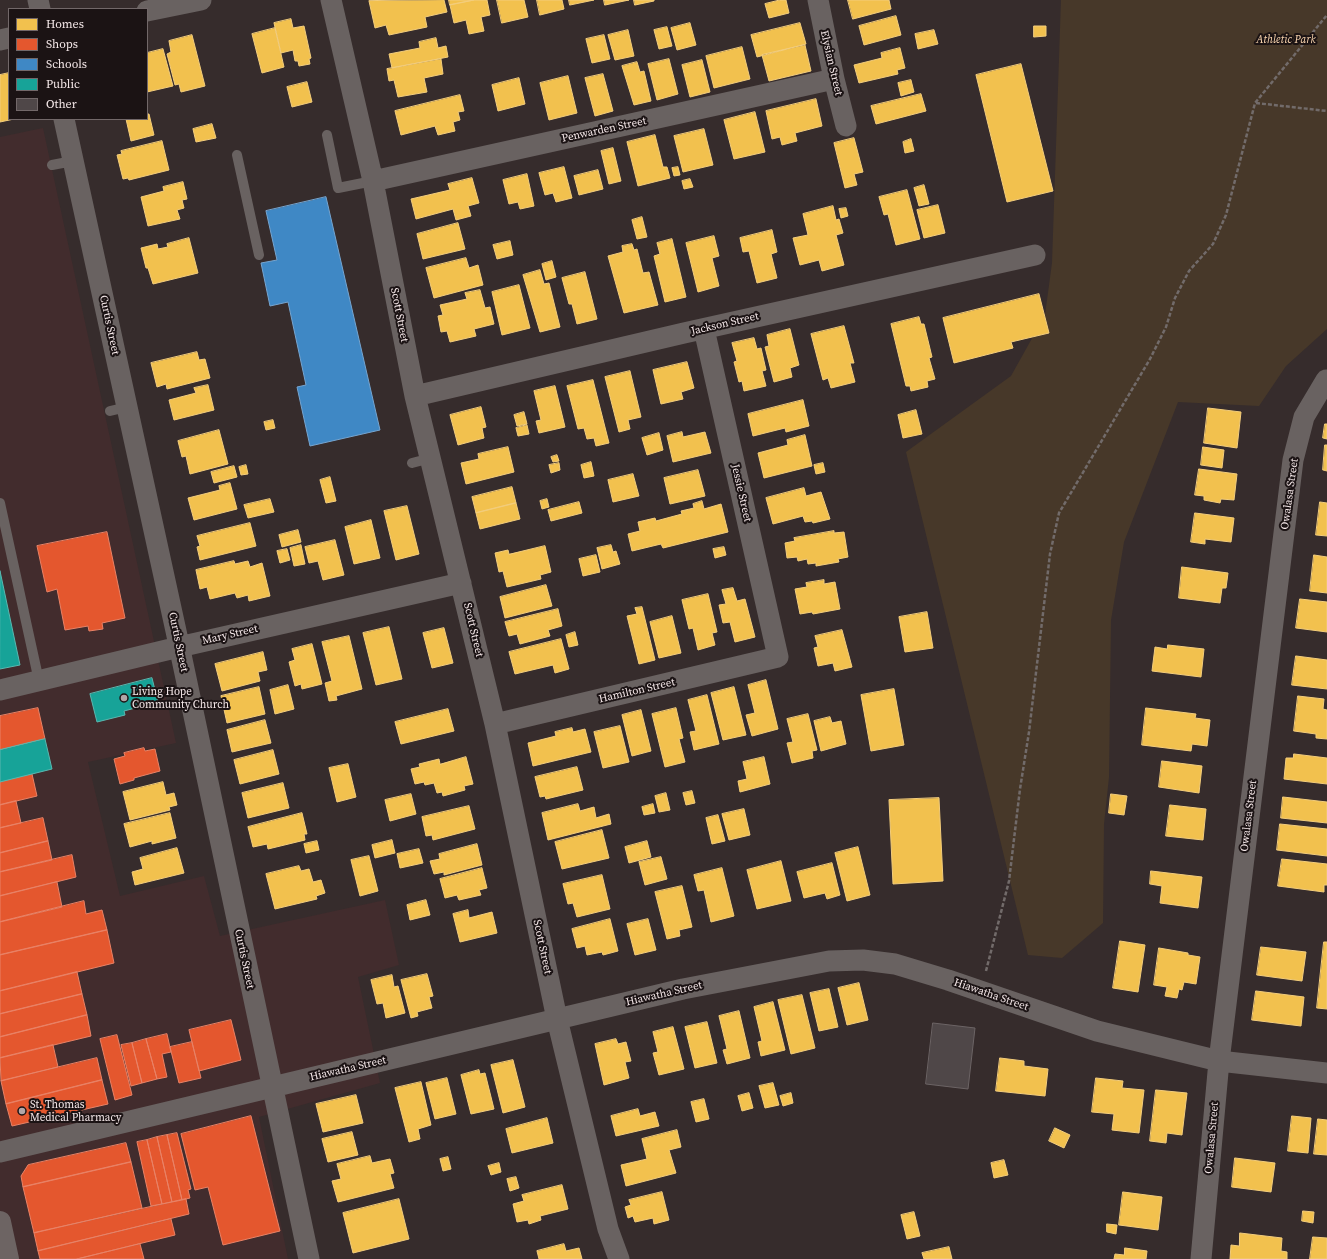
<!DOCTYPE html>
<style>
body{margin:0}
#map{position:relative;width:1327px;height:1259px;overflow:hidden;background:#362c2c;font-family:"Source Serif 4",serif}
canvas{display:block}
.legend{position:absolute;left:8px;top:8px;width:140px;height:112px;box-sizing:border-box;background:#1b1314;border:1px solid #726869;margin:0;padding:5px 7px;list-style:none;font-size:12px;color:#f5e8e9}
.legend li{display:flex;align-items:center;gap:8px;height:20px}
.legend b{width:20px;border:1px solid #726869}
</style>
<div id="map">
<canvas width="1327" height="1259"></canvas>
<ul class="legend">
<li><b style="height:11px;background:#f2c14e"></b>Homes</li>
<li><b style="height:11px;background:#e4572e"></b>Shops</li>
<li><b style="height:11px;background:#3f88c5"></b>Schools</li>
<li><b style="height:11px;background:#17a398"></b>Public</li>
<li><b style="height:11px;background:#4f4748"></b>Other</li>
</ul>
</div>
<script>
const context = document.querySelector('canvas').getContext('2d');
context.lineJoin = 'round';
function fillPath(path, color) {
  context.fillStyle = color;
  context.fill(path, 'evenodd');
}
function strokePath(path, color, width, dash) {
  context.strokeStyle = color;
  context.lineWidth = width;
  context.lineCap = dash ? 'butt' : 'round';
  context.setLineDash(dash || []);
  context.stroke(path);
}
function drawText(font, color, halo, rows, align = 'center') {
  context.font = font + ' "Source Serif 4",serif';
  context.lineWidth = 4;
  context.setLineDash([]);
  context.textBaseline = 'middle';
  context.strokeStyle = halo;
  context.fillStyle = color;
  for (const [text, x, y, turn = 0] of rows) {
    context.save();
    context.translate(x, y);
    context.rotate((+turn || 0) * Math.PI / 180);
    context.textAlign = isNaN(turn) ? turn : align;
    if (halo) context.strokeText(text, 0, 0);
    context.fillText(text, 0, 0);
    context.restore();
  }
}
fillPath(new Path2D(`
 M43,128l133,615 -88,19 32,134 84,-20 16,60 165,-36 14,65 -41,12 22,106 -121,34 29,142h-288v-1122z`), '#422c2d');
fillPath(new Path2D(`
 M1061,0h266v329l-41,37 -27,40 -81,-4 -54,140 -13,78 -2,157 -5,47 -1,99 -41,35 -34,-3 -122,-503 105,-76 34,-61 7,-52z`), '#473829');
const homes = new Path2D(`
 M444,0l3,12 -22,5 2,10 -38,8 -3,-10 -11,3 -6,-27z
 M449,0h25l-24,5z
 M474,0h13l3,15 -9,2 3,14 -15,3 -3,-14 -12,3 -4,-18z
 M497,0h27l4,17 -26,6z
 M537,0h25l2,9 -24,6z
 M569,0h25l-24,5z
 M604,0h25l-24,5z
 M634,0h20v1l-19,4z
 M780,0h6l3,13 -20,5 -4,-14z
 M848,0h41l2,9 -38,10z
 M896,16l5,19 -37,10 -5,-19z
 M291,19l2,9 11,-2 7,32 -2,1 1,5 -11,2 -1,-5h-3l-2,-11 -12,3 -7,-30z
 M690,23l6,22 -19,5 -6,-22z
 M800,23l6,21 -49,13 -6,-22z
 M1034,26h12v10l-12,1z
 M667,27l5,19 -13,3 -5,-19z
 M275,28l9,39 -22,6 -10,-39z
 M628,30l6,26 -19,4 -7,-25z
 M934,30l4,14 -20,5 -3,-15z
 M192,35l13,51 -24,6 -2,-8 -4,1 -8,-31 4,-2 -2,-11z
 M604,35l6,24 -18,4 -6,-24z
 M436,38l2,10 8,-2 2,11 -56,11 -3,-14 31,-6 -1,-6z
 M805,45l6,26 -42,10 -7,-26z
 M742,47l8,32 -36,9 -8,-32z
 M900,48l5,20 -8,2 1,4 -39,9 -5,-18 28,-7 -1,-5z
 M163,49l10,37 -26,6v-39z
 M441,59l2,15 -19,4 3,14 -29,5 -4,-17 -5,1 -2,-12z
 M669,59l9,35 -21,6 -9,-36z
 M702,60l8,32 -20,5 -8,-32z
 M637,62l3,10 4,-1 7,30 -17,4 -12,-39z
 M1021,64l32,127 -46,11 -31,-127z
 M9,73v46h5l-14,3v-47z
 M603,74l10,37 -18,5 -10,-38z
 M568,76l9,37 -28,7 -9,-37z
 M519,78l6,26 -27,7 -6,-26z
 M911,80l3,12 -13,4 -3,-13z
 M307,82l5,20 -20,5 -5,-20z
 M921,94l5,17 -50,13 -5,-18z
 M460,95l4,16 -6,1 2,8 -7,2 2,9 -17,4 -3,-9 -34,9 -6,-24z
 M816,99l6,27 -27,7 2,8 -15,4 -2,-8 -8,2 -6,-28z
 M755,112l10,40 -31,7 -10,-39z
 M147,114h2l5,21 -23,6 -5,-22h21z
 M212,124l4,14 -20,4 -3,-13z
 M704,129l9,36 -30,7 -9,-36z
 M655,135l8,32h4l3,11 -32,8 -11,-44z
 M854,138l9,34 -9,2 3,11 -12,3 -11,-45z
 M911,139l3,12 -9,2 -2,-11z
 M162,141l7,29 -40,10 -1,-2 -5,1 -6,-24 5,-1 -1,-3z
 M613,148l8,33 -12,3 -8,-33z
 M564,167l8,31 -16,4 -3,-9 -8,2 -6,-22z
 M678,167l2,8 -6,1 -2,-8z
 M598,170l5,19 -24,6 -5,-19z
 M527,174l7,32 -14,3 -2,-7 -9,2 -6,-24z
 M472,178l7,25 -11,3 3,10 -15,4 -3,-11 -37,10 -5,-20 39,-9 -2,-6z
 M690,179l3,8 -9,2 -2,-8z
 M183,182l4,17 -5,1 2,8 -7,2 3,9 -32,7 -7,-29 23,-6 -1,-4z
 M924,185l5,19 -10,2 -5,-18z
 M907,190l13,49 -24,6 -8,-31 -4,1 -5,-18z
 M938,205l7,28 -21,5 -7,-28z
 M833,206l3,14 3,-1 4,14 -7,2 8,30 -22,6 -3,-11 -19,5 -7,-27 15,-3 -5,-21z
 M846,208l2,8 -7,2 -2,-9z
 M642,217l5,20 -10,2 -5,-19z
 M458,223l7,26 -42,10 -6,-25z
 M772,230l5,22 -6,2 6,24 -20,5 -8,-32 -6,1 -3,-14z
 M714,236l5,20 -7,2 7,28 -21,6 -12,-49z
 M189,238l9,35 -45,11 -5,-16h-2l-5,-20 16,-4 1,5 10,-2 -1,-3z
 M672,239l14,58 -21,5 -11,-46 6,-2 -3,-11z
 M510,241l3,14 -16,4 -4,-14z
 M632,244l2,6 3,-1 6,24 6,-1 9,33 -34,8 -16,-57 15,-4 -1,-6z
 M466,258l3,10 9,-3 5,20 -49,13 -8,-30z
 M552,261l4,16 -10,3 -4,-16z
 M540,270l4,14 5,-1 11,44 -20,5 -17,-57z
 M585,272l12,47 -20,5 -5,-20h-3l-7,-26z
 M519,285l11,43 -28,7 -10,-43z
 M480,290l5,18 5,-1 4,17 -20,5 2,7 -26,6 -3,-11 -6,1 -3,-16 5,-1 -3,-10 27,-6 -2,-6z
 M1039,294l10,39 -38,9 2,6 -59,15 -11,-45z
 M919,317l2,7h3l8,33 -3,1 6,21 -8,2 1,6 -17,4 -1,-5h-4l-15,-62z
 M844,326l10,37h-4l5,19 -24,6 -3,-10 -5,2 -12,-46z
 M790,329l9,36 -9,3 2,9 -18,5 -9,-35 4,-1 -2,-11z
 M754,338l3,11 4,-1 5,22 -4,1 4,15 -22,5 -2,-10 -3,1 -5,-20 3,-1 -5,-18z
 M197,352l2,8 6,-1 5,19 -43,11 -1,-5 -9,3 -6,-24z
 M687,362l7,26 -13,4 2,7 -22,5 -8,-34z
 M630,371l11,46 -13,3 2,9 -11,3 -14,-55z
 M593,380l16,63 -13,3 -2,-8 -7,1 -3,-11 -6,1 -11,-43z
 M208,385l6,25 -40,10 -5,-20 27,-7 -2,-5z
 M555,386l10,41 -26,6 -3,-12 5,-1 -7,-29z
 M803,400l6,26 -23,6 -1,-4 -32,8 -5,-22z
 M481,407l5,20 -4,1 2,10 -26,7 -8,-30z
 M1208,408l33,4 -4,36 -33,-5z
 M916,410l6,24 -19,4 -5,-23z
 M524,412l3,12 -10,2 -3,-11z
 M273,420l2,8 -9,2 -2,-8z
 M1325,424h2v15l-4,-1z
 M527,425l2,9 -11,2 -2,-8z
 M219,430l9,34 -38,10 -4,-18 -4,1 -4,-16z
 M682,432l1,5 22,-5 6,21 -38,9 -6,-26z
 M659,433l4,17 -16,5 -5,-17z
 M805,435l7,31 -48,12 -6,-25 30,-8 -1,-5z
 M1325,445h2v26l-4,-1z
 M508,447l6,25 -48,12 -5,-21 18,-4 -1,-5z
 M1203,447l21,3 -2,18 -21,-3z
 M557,455l2,6 -6,1 -2,-5z
 M591,462l3,14 -10,2 -3,-13z
 M559,463l1,7 -9,3 -2,-8z
 M823,463l2,9 -9,2 -2,-9z
 M246,465l2,9 -7,1 -2,-8z
 M234,466l3,11 -23,6 -3,-11z
 M1199,469l38,5 -3,26 -13,-1 -1,4 -16,-3v-4l-9,-1z
 M698,470l7,26 -35,8 -6,-26z
 M633,474l6,22 -26,6 -5,-22z
 M330,477l6,24 -10,2 -6,-23z
 M230,483l7,26 -43,11 -6,-22 32,-8 -1,-4z
 M512,487l4,16 -40,10 -4,-16z
 M804,488l2,8 15,-4 9,27 -17,4 -1,-2 -7,1 -2,-6 -30,8 -7,-26z
 M270,499l4,13 -26,6 -4,-13z
 M547,499l2,8 -7,2 -2,-8z
 M702,501l2,8 17,-5 7,28 -65,16 -2,-4 -29,7 -4,-17 12,-3 -2,-9 17,-4 1,3 26,-7 -1,-3 13,-3 -1,-4z
 M579,502l3,11 -31,8 -3,-11z
 M1320,502l7,1v33l-11,-1z
 M516,503l4,16 -40,10 -4,-16z
 M407,506l12,48 -23,6 -12,-49z
 M1195,513l39,5 -3,24 -26,-3v5l-14,-2z
 M371,520l9,38 -26,6 -9,-37z
 M250,523l6,23 -56,14 -3,-13 3,-1 -3,-10z
 M298,530l3,12 -19,5 -3,-12z
 M834,531v2l10,-1 4,25 -10,2 1,3 -23,4v-3l-8,1 -1,-5 -9,2 -1,-4 -10,1 -2,-15 10,-2 -1,-3z
 M335,540l9,35 -21,5 -5,-19 -9,2 -4,-16z
 M301,545l4,19 -11,2 -4,-18z
 M611,545l2,7 3,-1 4,13 -18,5 -5,-21z
 M545,546l6,26 -11,3 1,4 -34,8 -4,-16 -4,1 -4,-19 13,-3 1,4z
 M724,547l2,8 -11,3 -2,-9z
 M287,549l3,11 -10,3 -3,-12z
 M596,555l4,17 -17,4 -4,-17z
 M1314,555l13,2v36l-17,-2z
 M234,561l1,3 13,-3 2,6 12,-4 8,33 -21,5 -1,-6 -11,3 -2,-5 -25,6 -3,-12 -7,2 -4,-19z
 M1182,567l46,6 -2,15h-4l-2,15 -41,-5z
 M824,580v4l11,-2 5,27 -27,5 -1,-2 -12,2 -5,-25 12,-2 -1,-4z
 M546,585l6,21 -47,12 -5,-21z
 M733,588l4,13 8,-2 10,38 -20,5 -5,-20 -7,1 -4,-18 7,-1 -4,-14z
 M708,594l9,38 -5,1 3,12 -17,5 -5,-22 -4,1 -7,-29z
 M1300,599l27,3v30l-31,-4z
 M642,607l13,53 -16,4 -12,-48 10,-2 -2,-6z
 M558,609l4,17 -14,4 2,6 -30,8 -3,-10 -8,2 -4,-14z
 M927,612l6,36 -28,4 -6,-35z
 M672,616l9,37 -22,5 -9,-36z
 M389,627l13,52 -26,6 -13,-52z
 M444,628l9,35 -21,5 -9,-35z
 M842,630l10,37 -17,4 -2,-8 -15,3 -4,-18 4,-1 -3,-11z
 M575,632l3,13 -9,2 -3,-12z
 M349,636l13,53 -26,7 1,4 -8,1 -4,-18 7,-2 -10,-39z
 M561,639l8,30 -14,4 -2,-8 -38,9 -6,-22z
 M312,644l10,40 -20,5 -1,-5 -6,2 -6,-24 6,-2 -3,-11z
 M1168,645l36,4 -3,28 -49,-6 3,-24 12,2z
 M263,652l4,18 -9,2 2,9 -38,10 -7,-27z
 M1296,656l31,4v29l-35,-4z
 M766,680l12,49 -26,7 -6,-21 9,-2 -7,-28z
 M288,685l6,24 -19,5 -5,-24z
 M259,687l6,27 -38,9 -6,-27z
 M734,687l12,48 -23,5 -12,-47z
 M894,689l10,56 -33,6 -10,-56z
 M707,695l12,49 -25,6 -4,-18 6,-1 -8,-31z
 M1298,696l26,3 -1,10 4,1v29l-11,-1v-4l-22,-3z
 M676,708l7,30 -4,1 6,23 -20,5 -13,-53z
 M1146,708l50,6 -1,4 15,2 -3,26 -15,-2 -1,7 -49,-6z
 M448,709l6,22 -53,13 -6,-22z
 M641,710l10,41 -19,5 -10,-41z
 M808,714l9,36 -5,1 1,7 -21,5 -5,-20 6,-1 -6,-23z
 M830,717l2,6 9,-2 5,23 -25,7 -7,-30z
 M265,720l6,23 -39,9 -5,-22z
 M620,726l9,36 -26,6 -9,-36z
 M572,728l1,4 12,-3 6,23 -58,14 -5,-23 28,-7 -1,-4z
 M273,750l6,24 -39,10 -6,-24z
 M1294,754l33,4v26l-43,-5 2,-21h7z
 M466,757l7,27 -9,2 1,4 -22,6 -1,-4 -5,1 -3,-10 -9,2 -1,-3 -9,2 -4,-15 9,-2 -1,-3 20,-5 1,5z
 M764,757l6,27 -30,8 -2,-11 9,-2 -4,-17z
 M1162,761l40,5 -3,27 -40,-6z
 M348,764l8,33 -19,5 -8,-34z
 M577,767l6,23 -37,9 -1,-3 -5,1 -5,-20z
 M163,782l3,13 8,-2 3,12 -8,2 1,3 -40,10 -7,-28z
 M283,783l6,25 -41,10 -6,-25z
 M692,791l3,12 -9,2 -3,-12z
 M666,793l4,17 -11,2 -4,-16z
 M411,794l5,20 -26,7 -5,-21z
 M1111,794l16,2 -3,19 -15,-2z
 M1283,797l44,5v21l-46,-5z
 M939,798l4,83 -50,3 -4,-84z
 M578,804l2,7 14,-4 2,11 13,-4 2,10 -63,16 -6,-27z
 M653,804l2,9 -11,2 -2,-8z
 M1170,805l36,4 -3,31 -37,-4z
 M469,806l6,23 -42,11 -1,-5 -6,1 -4,-19z
 M744,809l6,26 -21,5 -7,-26z
 M170,813l6,25 -24,6v-3l-22,6 -6,-23z
 M302,813l5,21h-3l1,6 -37,9 -1,-5 -14,3 -5,-20z
 M718,815l7,26 -13,3 -6,-26z
 M1280,824l47,5v27l-50,-6z
 M602,830l7,28 -47,11 -7,-27z
 M392,840l3,13 -20,5 -3,-13z
 M317,841l2,9 -13,3 -2,-9z
 M647,841l4,16 -22,6 -4,-16z
 M477,844l5,21 -38,10v-3l-10,2 -4,-13 10,-2 -1,-5z
 M858,847l12,48 -23,6 -12,-48z
 M177,848l7,25 -49,12 -3,-13 11,-3 -3,-11z
 M419,849l4,14 -23,5 -3,-14z
 M369,856l9,35 -18,5 -9,-36z
 M661,857l6,22 -22,6 -6,-23z
 M1282,859l45,5v21h-3v7l-46,-6z
 M781,861l10,40 -34,8 -10,-39z
 M832,863l8,32 -13,4 -2,-6 -21,5 -7,-26z
 M299,866l2,5 8,-2 4,13 8,-2 4,13 -9,3 1,3 -42,10 -9,-35z
 M482,868l5,20 -8,2 2,5 -22,5 -2,-5 -12,3 -5,-19z
 M722,868l12,48 -23,6 -7,-32 -6,1 -4,-16z
 M1151,871l51,6 -4,31 -38,-5 2,-17 -12,-2z
 M602,875l8,34 -33,8 -4,-14 -5,1 -5,-20z
 M682,886l10,41 -13,3 1,6 -13,3 -12,-47z
 M426,900l4,15 -20,5 -3,-15z
 M468,910l1,8 23,-6 5,21 -37,9 -7,-28z
 M610,919l8,32 -15,4 -1,-3 -15,3 -2,-9 -8,2 -5,-19z
 M648,919l8,31 -21,5 -8,-31z
 M1120,941l25,4 -7,47 -25,-4z
 M1324,942h3v67l-10,-1z
 M1261,947l45,5 -4,29 -45,-6z
 M1159,948l29,5v2l12,2 -4,27 -12,-2 -2,8 -3,-1 -2,9 -12,-2 2,-9 -13,-2z
 M427,974l6,22 -4,1 3,11 -15,4 1,4 -7,2 -10,-38z
 M392,975l2,12 4,-1 7,27 -19,5 -3,-15 -6,1 -6,-24z
 M859,983l9,37 -21,5 -9,-37z
 M829,989l9,38 -19,4 -9,-38z
 M1256,991l48,6 -3,29 -49,-6z
 M802,995l13,53 -24,6 -13,-54z
 M773,1002l12,48 -24,6 -3,-14 4,-1 -8,-34z
 M739,1011l11,47 -23,6 -4,-14 4,-1 -8,-33z
 M707,1022l10,41 -22,5 -10,-41z
 M673,1027l11,42 -25,6 -6,-22 5,-1 -5,-20z
 M616,1039l2,5 8,-2 5,19 -6,1 4,16 -25,7 -9,-41z
 M1000,1058l24,3v5l24,3 -3,27 -49,-5z
 M513,1060l12,47 -22,6 -12,-48z
 M479,1070l1,4 5,-1 9,36 -23,5 -10,-39z
 M447,1078l9,36 -21,5 -9,-36z
 M1096,1078l27,3 -1,7 22,2 -5,43 -27,-3 2,-16 -22,-2z
 M421,1082l10,43 -13,4 2,10 -11,3 -14,-54z
 M773,1083l6,22 -14,3 -6,-22z
 M1156,1090l31,3 -5,42 -15,-2 -1,10 -16,-2z
 M749,1093l4,15 -11,3 -4,-15z
 M791,1093l2,10 -10,3 -3,-10z
 M356,1095l7,28 -40,9 -7,-28z
 M704,1099l5,20 -13,3 -5,-20z
 M638,1109l2,7 15,-4 4,14 -43,10 -5,-20z
 M1292,1116l19,2 -3,35 -20,-2z
 M547,1118l6,25 -41,10 -6,-24z
 M1318,1119l9,1v35l-13,-1z
 M1055,1128l15,7 -6,13 -15,-7z
 M677,1130l4,17 -12,3 7,23 -50,13 -5,-21 26,-6 -5,-20z
 M352,1132l6,23 -30,7 -6,-23z
 M370,1156l2,7 18,-4 4,14 -4,1 4,14 -56,14 -6,-21 9,-2 -4,-15z
 M448,1157l3,12 -8,2 -3,-12z
 M1235,1158l40,5 -4,29 -39,-5z
 M1004,1160l4,15 -14,3 -3,-15z
 M499,1163l2,9 -10,3 -3,-9z
 M516,1177l3,11 -9,3 -3,-12z
 M562,1185l6,24 -28,7 1,4 -12,4 -1,-4 -11,2 -4,-18 11,-3 -2,-6z
 M662,1192l7,28 -15,4 -1,-6 -18,4 -2,-6 -5,2 -3,-11 6,-2 -2,-5z
 M1123,1192l39,5 -4,33 -39,-5z
 M399,1199l10,40 -56,14 -10,-40z
 M1303,1211l11,1 -1,11 -11,-2z
 M914,1212l6,24 -13,3 -6,-24z
 M1107,1224l10,1 -1,9 -9,-2z
 M1240,1233l42,5 -1,13 6,1v7h-57l1,-14 8,1z
 M1313,1237l14,1v21h-17z
 M564,1244l2,7 13,-3 3,11h-43l-2,-8z
 M949,1247l3,12h-28l-2,-6z
 M1125,1248l22,3 -1,8h-32l1,-5 9,1z`);
fillPath(homes, '#f2c14e');
strokePath(homes, '#f3cd7c', 1);
const shops = new Path2D(`
 M107,532l18,86 -23,5 1,6 -14,2 -1,-5 -23,4 -8,-41 -10,3 -10,-46z
 M38,708l7,31 -45,11v-34z
 M144,748l1,3 10,-2 5,22 -26,7v2l-14,4 -6,-25 11,-3 -1,-3z
 M32,774l5,22 -37,9v-23z
 M16,801l5,22 -21,5v-23z
 M43,818l5,23 -48,12v-25z
 M48,841l4,19 -52,12v-19z
 M72,855l4,22 -76,19v-24z
 M57,882l5,25 -62,15v-26z
 M84,901l2,13 16,-4 5,20 -107,25v-33z
 M107,930l7,33 -114,28v-36z
 M77,972l5,22 -82,20v-23z
 M82,994l5,21 -87,22v-23z
 M87,1015l4,21 -91,22v-21z
 M231,1020l10,40 -42,11 -10,-41z
 M167,1034l4,18 -9,2 5,23 -10,2 -11,-40z
 M117,1035l15,60 -17,5 -15,-61z
 M146,1039l11,40 -15,4 -10,-40z
 M192,1042l9,36 -22,5 -9,-36z
 M132,1043l10,40 -11,3 -10,-41z
 M53,1045l5,22 -57,14 -1,-23z
 M97,1058l5,22 -96,24 -5,-23z
 M102,1080l6,24 -96,22 -6,-22z
 M251,1116l29,115 -57,14 -15,-58 -13,3 -14,-56z
 M177,1133l14,56 -3,1 2,8 -8,2 -15,-65z
 M167,1135l15,65 -10,2 -15,-65z
 M157,1137l15,65 -10,2 -15,-64z
 M147,1140l15,64 -11,2 -14,-64z
 M126,1143l5,19 -108,25 -2,-11 7,-11z
 M131,1162l11,46 -108,25 -11,-46z
 M186,1199l3,15 -151,37 -4,-18z
 M171,1219l4,16 -98,24h-37l-2,-8z
 M140,1244l4,15h-67z`);
fillPath(shops, '#e4572e');
strokePath(shops, '#e98266', 1);
const schools = new Path2D(`
 M326,197l54,233 -70,16 -13,-59 9,-2 -18,-83 -18,4 -9,-43 16,-3 -11,-49z`);
fillPath(schools, '#3f88c5');
strokePath(schools, '#76a5d0', 1);
const public = new Path2D(`
 M0,571l20,94 -20,4z
 M152,678l6,24 -34,9 1,4 -28,7 -7,-28z
 M45,739l7,30 -52,13v-32z`);
fillPath(public, '#17a398');
strokePath(public, '#5ab8b0', 1);
const building = new Path2D(`
 M933,1023l42,5 -7,61 -42,-5z`);
fillPath(building, '#4f4748');
strokePath(building, '#6c6465', 1);
strokePath(new Path2D(`
 M1256,103l71,8
 M986,971l23,-90 11,-92 9,-57 21,-178 9,-41 91,-154 16,-32 9,-29 14,-27 24,-27 13,-29 29,-112 72,-88`), '#726b6a', 2.5, [4, 2]);
strokePath(new Path2D(`
 M327,135l11,53 35,-7
 M237,155l22,100
 M52,165l21,-4
 M110,411l17,-4
 M412,463l19,-5
 M0,503l39,178`), '#696261', 10);
strokePath(new Path2D(`
 M38,0l2,9
 M331,0l42,181 42,215 80,328 62,295 51,210 11,30
 M818,0l16,79 12,47
 M147,11l54,-11
 M0,40l9,-2
 M64,119l112,512 133,628
 M373,181l461,-102
 M415,396l269,-63 351,-78
 M0,690l179,-43 282,-64
 M495,724l283,-67 -74,-328
 M0,1152l683,-163 146,-28 34,-1 32,4 53,16 149,51 122,30 108,12
 M1201,1259l18,-198 74,-601 11,-43 22,-37`), '#696261', 21);
strokePath(new Path2D(`
 M0,1222l8,37`), '#6d6463', 22);
for (const [x, y, r, color] of [
 [124,698,4,"#b2a6a7"],
 [22,1111,4,"#b2a6a7"]
]) {
  const dot = new Path2D();
  dot.arc(x, y, r, 0, 2 * Math.PI);
  context.fillStyle = color;
  context.fill(dot);
  strokePath(dot, '#1b1314', 1.5);
}
drawText('italic 11px', '#fed9b2', '#1b1314', [
 ["Athletic Park",1286,40]
]);
drawText('11px', '#f5e8e9', '#1b1314', [
 ["Elysian Street",831,63,77],
 ["Penwarden Street",604,130,-12],
 ["Scott Street",399,315,79],
 ["Jackson Street",725,324,-13],
 ["Curtis Street",109,325,78],
 ["Jessie Street",741,493,77],
 ["Owalasa Street",1290,494,-82],
 ["Scott Street",473,630,77],
 ["Mary Street",230,635,-13],
 ["Curtis Street",178,642,78],
 ["Hamilton Street",637,691,-13],
 ["Owalasa Street",1249,816,-83],
 ["Scott Street",542,947,78],
 ["Curtis Street",244,959,78],
 ["Hiawatha Street",664,994,-13],
 ["Hiawatha Street",991,995,19],
 ["Hiawatha Street",348,1069,-13],
 ["Owalasa Street",1212,1138,-85]
]);
drawText('11px', '#f5e8e9', '#1b1314', [
 ["Living Hope",132,692],
 ["Community Church",132,705],
 ["St. Thomas",30,1105],
 ["Medical Pharmacy",30,1118]
], 'left');
</script>
